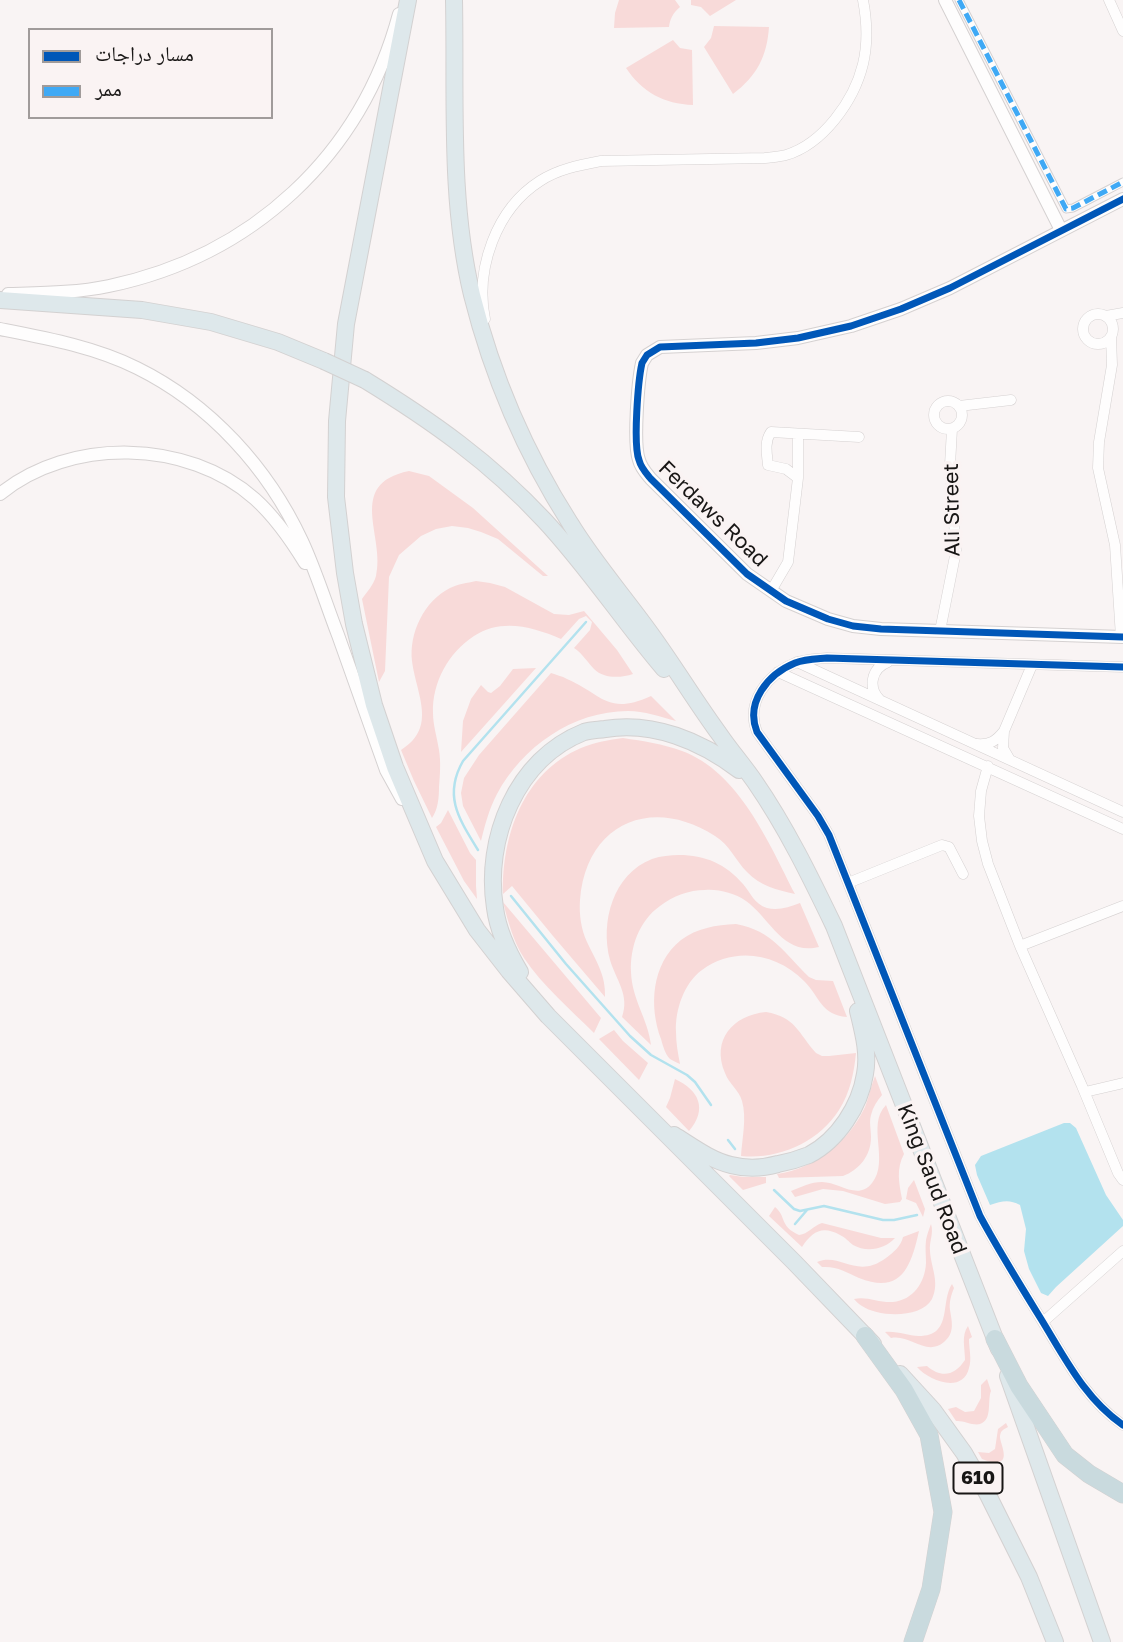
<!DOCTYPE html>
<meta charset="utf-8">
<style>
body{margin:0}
#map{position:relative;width:1123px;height:1642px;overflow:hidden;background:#f9f4f4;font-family:"Golos Text","Noto Naskh Arabic",sans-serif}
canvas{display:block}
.legend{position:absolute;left:28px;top:28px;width:245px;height:91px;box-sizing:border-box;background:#faf3f3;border:2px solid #a09b9a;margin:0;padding:9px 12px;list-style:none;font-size:21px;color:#181615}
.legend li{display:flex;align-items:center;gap:14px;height:35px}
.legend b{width:35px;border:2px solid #a09b9a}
</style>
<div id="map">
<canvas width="1123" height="1642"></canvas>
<ul class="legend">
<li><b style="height:9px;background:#0057b8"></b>مسار دراجات</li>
<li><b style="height:9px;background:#3fa9f5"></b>ممر</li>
</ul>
</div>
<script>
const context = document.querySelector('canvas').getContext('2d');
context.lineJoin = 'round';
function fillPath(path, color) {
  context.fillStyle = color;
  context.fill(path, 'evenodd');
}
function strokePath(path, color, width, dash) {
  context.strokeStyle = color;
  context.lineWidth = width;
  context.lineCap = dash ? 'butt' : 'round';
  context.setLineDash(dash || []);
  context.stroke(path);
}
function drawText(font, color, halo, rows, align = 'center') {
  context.font = font + ' "Golos Text",sans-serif';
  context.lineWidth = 7;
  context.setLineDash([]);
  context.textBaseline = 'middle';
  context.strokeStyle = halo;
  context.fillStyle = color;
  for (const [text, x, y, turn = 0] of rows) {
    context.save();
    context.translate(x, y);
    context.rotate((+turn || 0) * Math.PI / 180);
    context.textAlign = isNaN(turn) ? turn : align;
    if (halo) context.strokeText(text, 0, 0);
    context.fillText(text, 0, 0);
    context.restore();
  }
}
fillPath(new Path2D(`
 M619,0h56l5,7c-7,6 -10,12 -11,20l-55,1 1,-15z
 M691,0h45l-26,16 -9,-9 -10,-2z
 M714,26l55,1c-2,29 -12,49 -36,67l-29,-47 7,-9z
 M673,40l7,8 12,2 1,55c-29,-1 -51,-13 -67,-37z
 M409,471l20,5 44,32 75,68h-5l-45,-37 -17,-7 -13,-4 -16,-2 -16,3 -15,7 -22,19 -10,22 -4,94 -6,11 -17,-83c5,-7 12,-15 14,-23 10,-39 -31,-92 33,-105z
 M476,581l14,2 15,4 49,27 15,1 15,-4 33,39 16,24c-12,4 -29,5 -39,-5 -7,-7 -11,-15 -20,-21l16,-18 2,-8 -6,-6 -7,3 -18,20c-28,-12 -59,-21 -87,-3 -25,16 -42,46 -41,77 0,12 4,24 6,37 2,12 1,25 0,37 0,11 -1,22 -7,31l-18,-37 -13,-31c37,-23 15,-56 11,-89 -3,-28 12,-60 38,-73 8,-4 17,-5 26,-7z
 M536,668l-75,84 2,-31 8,-22 10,-14 7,7 3,1 9,-7 13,-17z
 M551,673c5,2 11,3 16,6 35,15 40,37 84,17l25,25c-15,-4 -32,-10 -48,-10 -55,0 -106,36 -131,83 -8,15 -12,31 -16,47l-18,-35 -2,-13 3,-15 15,-23z
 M623,738c20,3 40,6 59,13 57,21 87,92 113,143 -18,-4 -35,-8 -48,-22 -12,-12 -17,-27 -32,-36 -63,-41 -129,-13 -135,64 -1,14 1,29 7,42 9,19 19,33 18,55l-52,-61 -41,-50 -9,8c-1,-59 20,-121 78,-146 14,-6 28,-8 42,-10z
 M448,810l22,43 6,7v26l1,13 -13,-18 -28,-54 5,-4z
 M679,855c26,0 47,9 64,29 8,9 11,20 24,24 11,3 22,-1 33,-5l19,44c-36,9 -49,-29 -73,-46 -12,-8 -27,-12 -41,-11 -16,0 -32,6 -45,16 -21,15 -30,41 -29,66 1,28 17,47 20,73l-29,-28c8,-22 -6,-37 -12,-57 -10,-38 3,-86 42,-101 9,-3 18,-4 27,-4z
 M503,902l98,116 -7,15c-23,-23 -52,-48 -70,-75 -11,-17 -16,-37 -21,-56z
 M736,924c37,7 48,29 73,53l7,3 17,1 14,36c-26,-2 -27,-20 -43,-36 -27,-28 -70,-35 -102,-11 -18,13 -27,40 -26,62 0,11 2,22 4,32 -4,-2 -7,-3 -10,-5 -5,-5 -7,-13 -9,-20 -12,-32 -10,-75 20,-99 16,-12 35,-15 55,-16z
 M766,1012c30,5 32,21 50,41l6,3h7l27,-3c-2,20 -6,40 -17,57 -20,32 -61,50 -98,46 1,-17 6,-38 1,-55 -3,-11 -13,-17 -17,-28 -14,-33 8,-58 41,-61z
 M614,1030l9,11 25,22 -9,17 -40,-41z
 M875,1076l7,19c-5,6 -9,12 -11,20 -2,7 0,14 0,22 0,19 -12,33 -28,39l-64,2 -2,-4c39,-6 71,-31 88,-67 4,-10 6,-21 10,-31z
 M675,1079c24,11 33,30 14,52l-23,-24 4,-9z
 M886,1105l18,49c-8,15 -5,29 -2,45l-2,3 -15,2 -42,-13 -20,-2 -28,8 -4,-6c10,-4 20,-9 31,-9 17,0 36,19 50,1 18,-22 -6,-58 14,-78z
 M730,1175l13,2h23v6l-23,7 -14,-14z
 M914,1180l11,29 -2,8 -7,-14 -10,-4 2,-11z
 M775,1207c12,10 4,19 24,28 9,-1 14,-9 23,-12l59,15h14c-10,11 -28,15 -42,7 -4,-3 -8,-8 -13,-10 -18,-10 -28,-3 -38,12l-33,-31z
 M931,1224c3,10 -2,17 -1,27 1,17 10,31 2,48 -11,20 -54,18 -70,7 -4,-2 -6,-5 -8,-7 13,-3 25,4 39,3 20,-2 32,-19 33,-39 0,-7 -1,-15 0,-23 1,-5 3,-11 5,-16z
 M919,1231c-8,36 -18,64 -60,47 -13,-6 -22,-12 -37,-11l-5,-5c24,-10 39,18 69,-4 8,-6 15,-12 17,-21z
 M952,1284l2,4c-3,7 -5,15 -4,22 2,12 5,23 -6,32 -18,15 -34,-8 -53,-4l-6,-6c14,-1 22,4 34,4 34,0 21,-34 33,-52z
 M968,1326l4,11 -3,2c0,10 3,20 0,29 -6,26 -40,13 -52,-1l10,-1c15,13 28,9 38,-6 0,-12 -4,-24 3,-34z
 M987,1379l4,12c-4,9 2,29 -11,33 -7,2 -17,-4 -24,-3l-8,-12 8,-2 9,5 9,-1 7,-13v-13z
 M1006,1423l2,4c-5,3 -7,3 -8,9 -1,6 13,29 -7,26 -4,0 -7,-2 -11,-3l-4,-7 11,1 6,-4 3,-20z`), '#f8dad9');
fillPath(new Path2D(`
 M1064,1123h6l6,5 30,67 17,25v6l-67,61 -8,9 -7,-3 -12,-24 -5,-18 2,-22 -6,-24c-11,-6 -18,-4 -30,0l-13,-30 -2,-10 6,-9z`), '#b3e2ee');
strokePath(new Path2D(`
 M478,850c-19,-31 -35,-54 -15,-89l123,-139
 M511,896l55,68 64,72 21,19 36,20 8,7 16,23
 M728,1140l7,9
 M774,1190l20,19 6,2 24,-5 59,14h11l23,-5
 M795,1224l12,-14`), '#b3e2ee', 2.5);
const pedestrian = new Path2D(`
 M959,0l107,209 7,-1 50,-26`);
const minor = new Path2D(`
 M1109,0l14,31
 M1083 329a15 15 0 1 1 30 0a15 15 0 1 1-30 0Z
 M1106,316l17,-3
 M485,319c-10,-50 11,-110 55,-138 18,-12 40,-16 61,-20l164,-3c7,-1 14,-1 21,-3 37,-11 68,-54 77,-91 5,-21 4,-43 0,-64
 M1111,337l1,28 -13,77 -1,26 17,77 6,92
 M934 415a14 14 0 1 1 28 0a14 14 0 1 1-28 0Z
 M959,406l52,-6
 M798,478l-12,-9 -18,-4c-1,-11 -4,-23 3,-33l88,5
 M771,591l17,-29 10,-84v-44
 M940,631l16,-80 -6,-86 2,-36
 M797,662l326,150
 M1123,667l-296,-9c-11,1 -22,1 -32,5 -27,11 -50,39 -38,69l61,84 11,19 151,381c19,35 40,69 61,103 24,39 44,80 82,106
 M778,672l345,157
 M880,700c-13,-13 -8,-32 8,-38
 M1004,731l28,-66
 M977,744c13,1 19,-3 27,-13l-1,17 7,12
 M988,766l-7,25 -2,25 3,25 6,23 32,82 62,140 36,87 5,7
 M848,883l94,-38 7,2 14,27
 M1020,946l103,-40
 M1085,1092l38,-9
 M1043,1322l80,-71`);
const tertiary = new Path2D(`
 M945,0l116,230
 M1123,199l-173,89 -49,21 -50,17 -53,12 -42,5 -96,4 -13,8 -5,8c-4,18 -9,81 -3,97 2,8 7,13 12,19l96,95 39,27 42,18 25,7 28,3 242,8
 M8,294c34,-1 68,-1 101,-8 143,-30 252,-130 290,-272
 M0,329c46,9 95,18 137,39 73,36 131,100 165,173 14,30 24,63 36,94 16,45 32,90 48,135l16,29
 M0,494c70,-57 188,-55 255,5 21,19 36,41 50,64`);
const primary = new Path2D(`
 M408,0l-62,324 -9,97 -1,76 9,76 9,51 20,81 21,62 40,94 42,69 32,41 39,45 246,246 79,82
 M454,0c2,98 -5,199 18,295 20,80 54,159 98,228 23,38 52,71 78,107 25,34 47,71 72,105 11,16 24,31 35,47 31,45 55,94 79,144l165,423
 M0,300l142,10 69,12 67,20 46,19
 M365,380c67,41 125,82 179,140 44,47 79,101 120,149
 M520,972c-12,-20 -22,-41 -25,-64 -11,-69 21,-149 89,-176 7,-2 14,-2 21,-3 48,-8 96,12 134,41
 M674,1135c18,11 36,25 57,30 15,4 33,3 47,-1 11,-2 21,-5 31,-9 29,-15 51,-49 56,-81 4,-21 -2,-42 -7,-63
 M900,1374l33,36 31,43 23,40 42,84 26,65
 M1008,1376l94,266`);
const motorway = new Path2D(`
 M865,1336l39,54 25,45 14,77 -12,77 -18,53
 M995,1339l24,47 46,69 24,19 34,20`);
strokePath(pedestrian, '#d5d1d1', 9);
strokePath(minor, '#d5d1d1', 11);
strokePath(tertiary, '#d5d1d1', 14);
strokePath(primary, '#d3d1d1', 18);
strokePath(motorway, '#d3d1d1', 19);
strokePath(pedestrian, '#fefdfd', 7);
strokePath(minor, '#fefdfd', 10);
strokePath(tertiary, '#fefdfd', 12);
strokePath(primary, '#dee8eb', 16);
strokePath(motorway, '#c9dade', 18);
const primaryBridge = new Path2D(`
 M324,361l41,19`);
strokePath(primaryBridge, '#d3d1d1', 18, []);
strokePath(primaryBridge, '#dee8eb', 16);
strokePath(new Path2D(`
 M959,0l107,209 7,-1 50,-26`), '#3fa9f5', 5, [10, 5]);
strokePath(new Path2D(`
 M1123,199l-173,89 -49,21 -50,17 -53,12 -42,5 -96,4 -13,8 -5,8c-4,18 -9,81 -3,97 2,8 7,13 12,19l96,95 39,27 42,18 25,7 28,3 242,8
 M1123,667l-296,-9c-11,1 -22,1 -32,5 -27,11 -50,39 -38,69l61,84 11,19 151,381c19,35 40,69 61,103 24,39 44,80 82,106`), '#0057b8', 7);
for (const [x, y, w] of [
 [978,1478,49]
]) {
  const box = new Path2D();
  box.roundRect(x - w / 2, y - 15.5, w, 31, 5);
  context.fillStyle = '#faf3f3';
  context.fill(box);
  strokePath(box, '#181615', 2);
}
drawText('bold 19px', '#181615', null, [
 ["610",978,1478]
]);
drawText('21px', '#181615', '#faf3f3', [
 ["Ali Street",952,510,-91],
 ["Ferdaws Road",713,514,44],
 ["King Saud Road",932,1179,69]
]);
</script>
